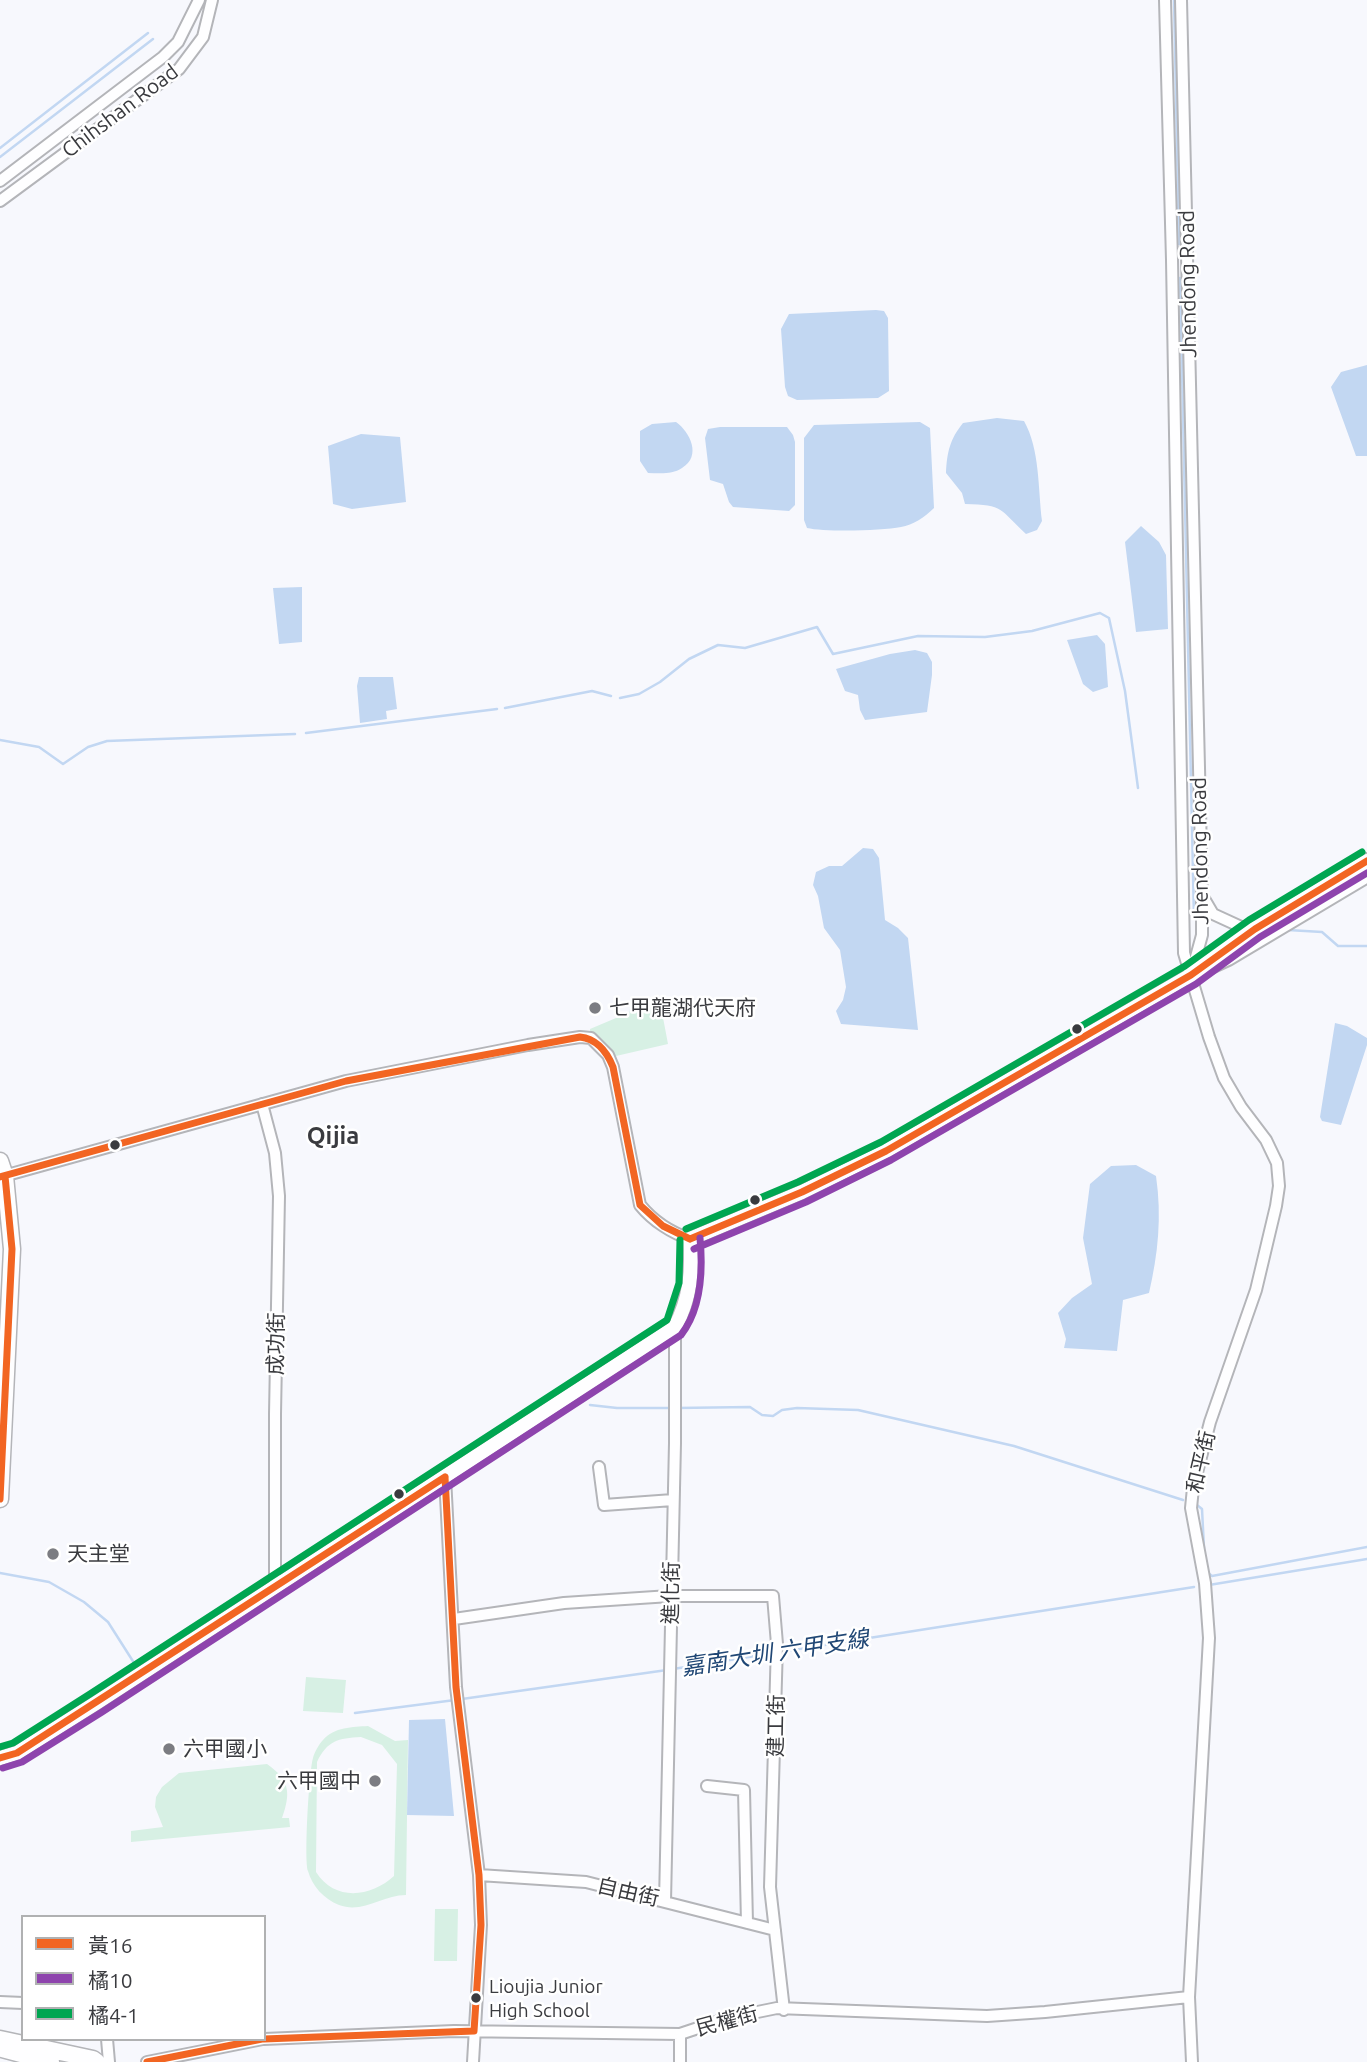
<!DOCTYPE html>
<meta charset="utf-8">
<style>
body{margin:0}
#map{position:relative;width:1367px;height:2062px;overflow:hidden;background:#f7f8fd;font-family:Ubuntu,"Noto Sans TC",sans-serif}
canvas{display:block}
.legend{position:absolute;left:21px;top:1915px;width:245px;height:126px;box-sizing:border-box;background:#fff;border:2px solid #b0b1b2;margin:0;padding:9px 12px;list-style:none;font-size:21px;color:#3a3b3f}
.legend li{display:flex;align-items:center;gap:14px;height:35px}
.legend b{width:35px;border:2px solid #b0b1b2}
</style>
<div id="map">
<canvas width="1367" height="2062"></canvas>
<ul class="legend">
<li><b style="height:9px;background:#f26522"></b>黃16</li>
<li><b style="height:9px;background:#8e44ad"></b>橘10</li>
<li><b style="height:9px;background:#00a651"></b>橘4-1</li>
</ul>
</div>
<script>
const context = document.querySelector('canvas').getContext('2d');
context.lineJoin = 'round';
function fillPath(path, color) {
  context.fillStyle = color;
  context.fill(path, 'evenodd');
}
function strokePath(path, color, width, dash) {
  context.strokeStyle = color;
  context.lineWidth = width;
  context.lineCap = dash ? 'butt' : 'round';
  context.setLineDash(dash || []);
  context.stroke(path);
}
function drawText(font, color, halo, rows, align = 'center') {
  context.font = font + ' Ubuntu,"Noto Sans TC",sans-serif';
  context.lineWidth = 5;
  context.setLineDash([]);
  context.textBaseline = 'middle';
  context.strokeStyle = halo;
  context.fillStyle = color;
  for (const [text, x, y, turn = 0] of rows) {
    context.save();
    context.translate(x, y);
    context.rotate((+turn || 0) * Math.PI / 180);
    context.textAlign = isNaN(turn) ? turn : align;
    if (halo) context.strokeText(text, 0, 0);
    context.fillText(text, 0, 0);
    context.restore();
  }
}
fillPath(new Path2D(`
 M661,1007l7,37 -52,12 -6,-8 -19,-10 -1,-9 26,-11 13,-1 1,-9z
 M306,1677l40,3 -3,33 -40,-2z
 M368,1726l27,15 13,-1 -2,155c-24,0 -43,19 -67,10 -15,-6 -27,-19 -31,-34 -4,-12 1,-100 5,-113 1,-5 6,-14 10,-18 11,-13 30,-13 45,-14zM361,1737l21,8 15,19 -3,112c-23,21 -59,26 -78,-4l1,-110c10,-21 21,-24 44,-25z
 M267,1764c23,16 24,29 15,54h7l1,9 -159,15v-11l32,-4 -8,-20 1,-10 6,-10 17,-14z
 M435,1909h23l-1,52h-23z`), '#d7f0e4');
fillPath(new Path2D(`
 M876,310l8,1 4,7 1,73 -11,7 -81,2 -9,-4 -3,-9 -4,-58 8,-15z
 M1367,365v91h-11l-25,-69 10,-15z
 M997,418l27,3c16,28 14,68 18,100l-5,9 -11,4c-27,-25 -21,-29 -61,-30l-3,-11 -16,-20c1,-21 4,-34 17,-50z
 M676,422c14,10 26,34 6,46 -10,7 -23,5 -34,5l-8,-12v-30l12,-7z
 M920,422l10,6 4,80c-9,9 -21,17 -33,19 -19,4 -77,5 -94,1l-3,-8v-82l10,-13z
 M720,427h67l6,8 2,7v63l-6,6 -56,-4 -4,-5 -6,-18 -13,-4 -5,-42 3,-9z
 M361,434l39,3 6,65 -54,7 -19,-5 -5,-58z
 M1141,526l18,16 7,13 2,74 -32,3 -11,-90z
 M302,587v55l-23,2 -6,-56z
 M1097,635l8,9 3,43 -15,5 -10,-8 -16,-44z
 M915,650l12,3 5,9v13l-5,37 -62,8 -5,-10 -2,-15 -13,-4 -9,-22 54,-15z
 M359,677h34l4,32 -11,2 1,8 -27,4 -3,-37z
 M863,848l10,1 6,9 6,62 13,8 10,10 10,92 -77,-6 -5,-13 7,-11 3,-13 -6,-37 -16,-22 -6,-32 -5,-11 3,-13 13,-6h13z
 M1335,1023l12,3 20,12v7l-26,80 -19,-4 -2,-4z
 M1136,1165l20,11c6,41 2,78 -7,117l-26,7 -6,51 -53,-3 2,-9 -8,-26 14,-15 20,-14 -9,-46 7,-54 21,-18z
 M445,1719l9,97 -47,-1 2,-95z`), '#c2d7f2');
strokePath(new Path2D(`
 M1174,0l5,244
 M0,148l148,-115
 M0,157l153,-118
 M1180,278l14,641
 M620,698l19,-4 21,-12 29,-23 29,-14 27,3 72,-21 16,27 85,-18 67,1 47,-6 68,-18 9,5 16,73 13,97
 M505,708l87,-17 19,5
 M306,733l191,-24
 M0,740l39,7 24,17 25,-17 19,-6 188,-7
 M1288,930l34,2 16,14h29
 M590,1405l27,3h53
 M677,1408l73,-1 12,8 11,1 9,-6 15,-2 61,2 156,36 169,54
 M1197,1505l5,4 2,39
 M1207,1572l5,4 155,-29
 M0,1573l49,9 35,20 24,20 28,44
 M1209,1585l158,-26
 M780,1652l414,-65
 M673,1669l101,-16
 M462,1699l205,-29
 M355,1713l100,-13`), '#c2d7f2', 2.5);
const minor = new Path2D(`
 M1165,0l7,260 12,693 25,84 15,41 17,29 25,33 11,23 2,23 -3,20 -20,84 -46,132 -17,66 -2,20 14,75 4,55 -20,359 3,65
 M1181,0l21,895v40l-11,40
 M0,181l163,-124 15,-15 21,-42
 M0,201l179,-132 24,-32 9,-37
 M1203,897l10,17 37,17
 M262,1104l13,49 4,43 -4,218v173
 M0,1177l346,-96 182,-36 52,-8 11,1 17,17 5,12 27,138c13,16 32,28 50,34
 M599,1467l5,38 69,-5
 M445,1477l11,210 23,188 2,50 -8,137
 M454,1619l110,-16 106,-7h103l4,48 -7,243 14,123
 M707,1786l37,4 3,133
 M479,1875l107,7 189,48
 M665,1901l10,-458v-116
 M0,2002l23,1
 M680,2034v28
 M107,2039l2,23
 M264,2039l190,-8 226,3 48,-16 49,-10 210,8 58,-4 144,-15
 M147,2062l116,-23`);
const tertiary = new Path2D(`
 M1206,963l44,-32 117,-70
 M0,1758l17,-5 79,-50 579,-376c15,-28 18,-56 15,-88l112,-47 84,-41 305,-176 37,-17 139,-83`);
const secondary = new Path2D(`
 M0,1161l5,15 7,73 -12,250
 M0,2039l93,20 4,3
 M2,2049l49,13`);
strokePath(minor, '#b4b5b9', 14);
strokePath(tertiary, '#b4b5b9', 18);
strokePath(secondary, '#b4b5b9', 19);
strokePath(minor, '#fefeff', 10);
strokePath(tertiary, '#fefeff', 14);
strokePath(secondary, '#fefeff', 16);
strokePath(new Path2D(`
 M0,1177l346,-96 234,-44c17,2 27,15 33,30l27,138 23,21 27,13
 M690,1239l112,-47 84,-41 305,-176 64,-46 112,-68
 M445,1477l11,210 23,188 2,50 -7,106
 M0,1499l12,-250 -7,-73
 M0,1758l17,-5 428,-276
 M264,2039l210,-8
 M147,2062l115,-23`), '#f26522', 7);
strokePath(new Path2D(`
 M694,1249l112,-47 85,-42 305,-176 64,-47 107,-64
 M3,1768l19,-6 80,-50 579,-377c21,-27 22,-65 19,-97`), '#8e44ad', 7);
strokePath(new Path2D(`
 M686,1229l112,-47 83,-40 304,-176 64,-46 113,-68
 M0,1747l13,-4 77,-49 577,-374 12,-37 1,-43`), '#00a651', 7);
for (const [x, y, r, color] of [
 [595,1008,7,"#7c7d82"],
 [1077,1029,6,"#3a3b3f"],
 [115,1145,6,"#3a3b3f"],
 [755,1200,6,"#3a3b3f"],
 [399,1494,6,"#3a3b3f"],
 [53,1554,7,"#7c7d82"],
 [169,1749,7,"#7c7d82"],
 [375,1781,7,"#7c7d82"],
 [476,1998,6,"#3a3b3f"]
]) {
  const dot = new Path2D();
  dot.arc(x, y, r, 0, 2 * Math.PI);
  context.fillStyle = color;
  context.fill(dot);
  strokePath(dot, '#fff', 2.5);
}
drawText('19px', '#3a3b3f', '#fff', [
 ["Lioujia Junior",489,1987],
 ["High School",489,2011]
], 'left');
drawText('21px', '#3a3b3f', '#fff', [
 ["Chihshan Road",120,111,-37],
 ["Jhendong Road",1188,284,-91],
 ["Jhendong Road",1200,851,-91],
 ["成功街",276,1344,-89],
 ["和平街",1201,1462,-77],
 ["進化街",671,1593,-89],
 ["建工街",776,1726,-89],
 ["自由街",628,1892,13],
 ["民權街",727,2021,-15]
]);
drawText('21px', '#3a3b3f', '#fff', [
 ["七甲龍湖代天府",609,1008],
 ["天主堂",67,1554],
 ["六甲國小",183,1749],
 ["六甲國中",361,1781,"right"]
], 'left');
drawText('italic 23px', '#204775', '#fff', [
 ["嘉南大圳 六甲支線",775,1653,-9]
]);
drawText('bold 24px', '#3a3b3f', '#fff', [
 ["Qijia",333,1136]
]);
</script>
